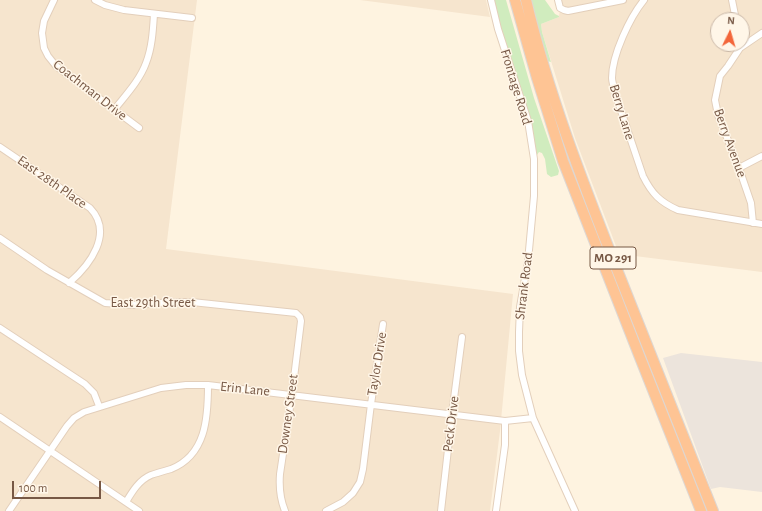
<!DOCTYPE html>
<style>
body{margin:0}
#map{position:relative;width:762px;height:511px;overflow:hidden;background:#fef3e0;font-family:"Alegreya Sans",sans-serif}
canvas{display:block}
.north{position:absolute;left:710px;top:12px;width:40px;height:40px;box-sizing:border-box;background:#fff6e8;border:1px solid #c9b7a7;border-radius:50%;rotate:5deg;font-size:11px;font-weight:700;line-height:16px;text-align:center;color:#775845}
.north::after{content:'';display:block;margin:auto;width:14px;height:18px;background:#f3663a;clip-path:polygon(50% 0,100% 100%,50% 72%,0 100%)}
.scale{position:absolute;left:12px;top:481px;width:89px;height:18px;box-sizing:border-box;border:2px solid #775845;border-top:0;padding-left:5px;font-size:12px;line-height:14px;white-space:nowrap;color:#775845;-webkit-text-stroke:3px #fff6e8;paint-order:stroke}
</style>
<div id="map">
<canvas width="762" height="511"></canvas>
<div class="north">N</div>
<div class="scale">100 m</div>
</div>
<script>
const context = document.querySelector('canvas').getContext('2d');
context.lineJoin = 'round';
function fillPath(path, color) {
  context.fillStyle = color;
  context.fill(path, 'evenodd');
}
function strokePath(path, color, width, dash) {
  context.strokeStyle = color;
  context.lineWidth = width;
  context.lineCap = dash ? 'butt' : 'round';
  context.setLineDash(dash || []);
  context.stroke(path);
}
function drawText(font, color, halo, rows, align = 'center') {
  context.font = font + ' "Alegreya Sans",sans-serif';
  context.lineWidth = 3;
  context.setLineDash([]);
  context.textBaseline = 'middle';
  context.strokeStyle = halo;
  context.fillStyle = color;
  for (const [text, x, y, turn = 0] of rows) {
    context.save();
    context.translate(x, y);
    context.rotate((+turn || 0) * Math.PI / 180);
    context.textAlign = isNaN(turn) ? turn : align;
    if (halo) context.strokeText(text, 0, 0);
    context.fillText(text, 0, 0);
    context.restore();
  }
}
fillPath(new Path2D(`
 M0,0h197l-31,249 347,45 -13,137 -10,80h-490z
 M360,0h126l4,17z
 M561,0h201v272l-143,-18 -44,-116 -33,-106 -1,-8 18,-7zM718,20h24v24h-24z`), '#f6e5ce');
fillPath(new Path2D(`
 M681,353l81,9v130l-42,-5 -9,2 -48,-131z`), '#ece4dc');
fillPath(new Path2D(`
 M493,0h13l28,98 25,73 -1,4 -7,2 -4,-3 -2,-15 -3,-6 -3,-1 -4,6z
 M531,0h14l10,14 4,2v1l-18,7 1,8 9,30 -4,-1z`), '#d0ecbe');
const minor = new Path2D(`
 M54,0l-10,21 -2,12 2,15 4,8 8,10 83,62
 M95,0l10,5 19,5 68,8
 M491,0l7,29 30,92 6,38v37l-6,65 -8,46 -1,25v19l3,24 11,43 42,93
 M558,0l2,8 4,2 4,1 55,-11
 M644,0c-14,17 -32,55 -32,78 0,4 2,8 2,12l29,86c9,18 17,26 35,34l84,14
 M732,0l4,20
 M114,110c11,-14 26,-30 32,-47 6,-15 7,-33 8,-49
 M0,147l90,61c24,25 0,57 -21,75
 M739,168l23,-12
 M753,223l-2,-20 -12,-35 -21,-53 -3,-15 5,-24 8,-10 12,-18 22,-15
 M0,238l47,32 58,33 28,2 39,-3h20l104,11 4,4 1,4 -9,73 -12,80c-1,13 0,25 5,37
 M0,328l85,56 9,9 5,13
 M0,417l139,94
 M126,502c6,-10 13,-22 25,-27 6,-2 13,-4 20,-6 35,-14 37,-51 37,-84
 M9,511l58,-85 7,-8 10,-6 77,-24 25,-3h22l297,36 28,-3
 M326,511l17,-9 10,-9 7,-11 3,-13 8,-65 12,-80
 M441,511l11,-97 10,-77
 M496,511l9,-66v-24`);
const trunk = new Path2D(`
 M515,0l22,78 26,83 76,194 62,156
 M526,0c22,93 57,183 92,272 32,80 63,160 95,239`);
strokePath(minor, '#e3cfbb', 8);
strokePath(trunk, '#ded7d2', 12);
strokePath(minor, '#fff', 6);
strokePath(trunk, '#fec494', 10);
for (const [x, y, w] of [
 [613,258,46]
]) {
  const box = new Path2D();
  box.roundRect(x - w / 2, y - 11, w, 22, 3);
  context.fillStyle = '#fff6e8';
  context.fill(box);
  strokePath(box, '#775845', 1);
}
drawText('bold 13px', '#775845', null, [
 ["MO 291",613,258]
]);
drawText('14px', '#775845', '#fff6e8', [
 ["Frontage Road",516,87,73],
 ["Coachman Drive",90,90,38],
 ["Berry Lane",622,112,73],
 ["Berry Avenue",730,143,70],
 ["East 28th Place",52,182,35],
 ["Shrank Road",524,286,-83],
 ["East 29th Street",153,303],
 ["Taylor Drive",377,364,-81],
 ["Erin Lane",245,389,6],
 ["Downey Street",288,414,-82],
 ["Peck Drive",451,424,-83]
]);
</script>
